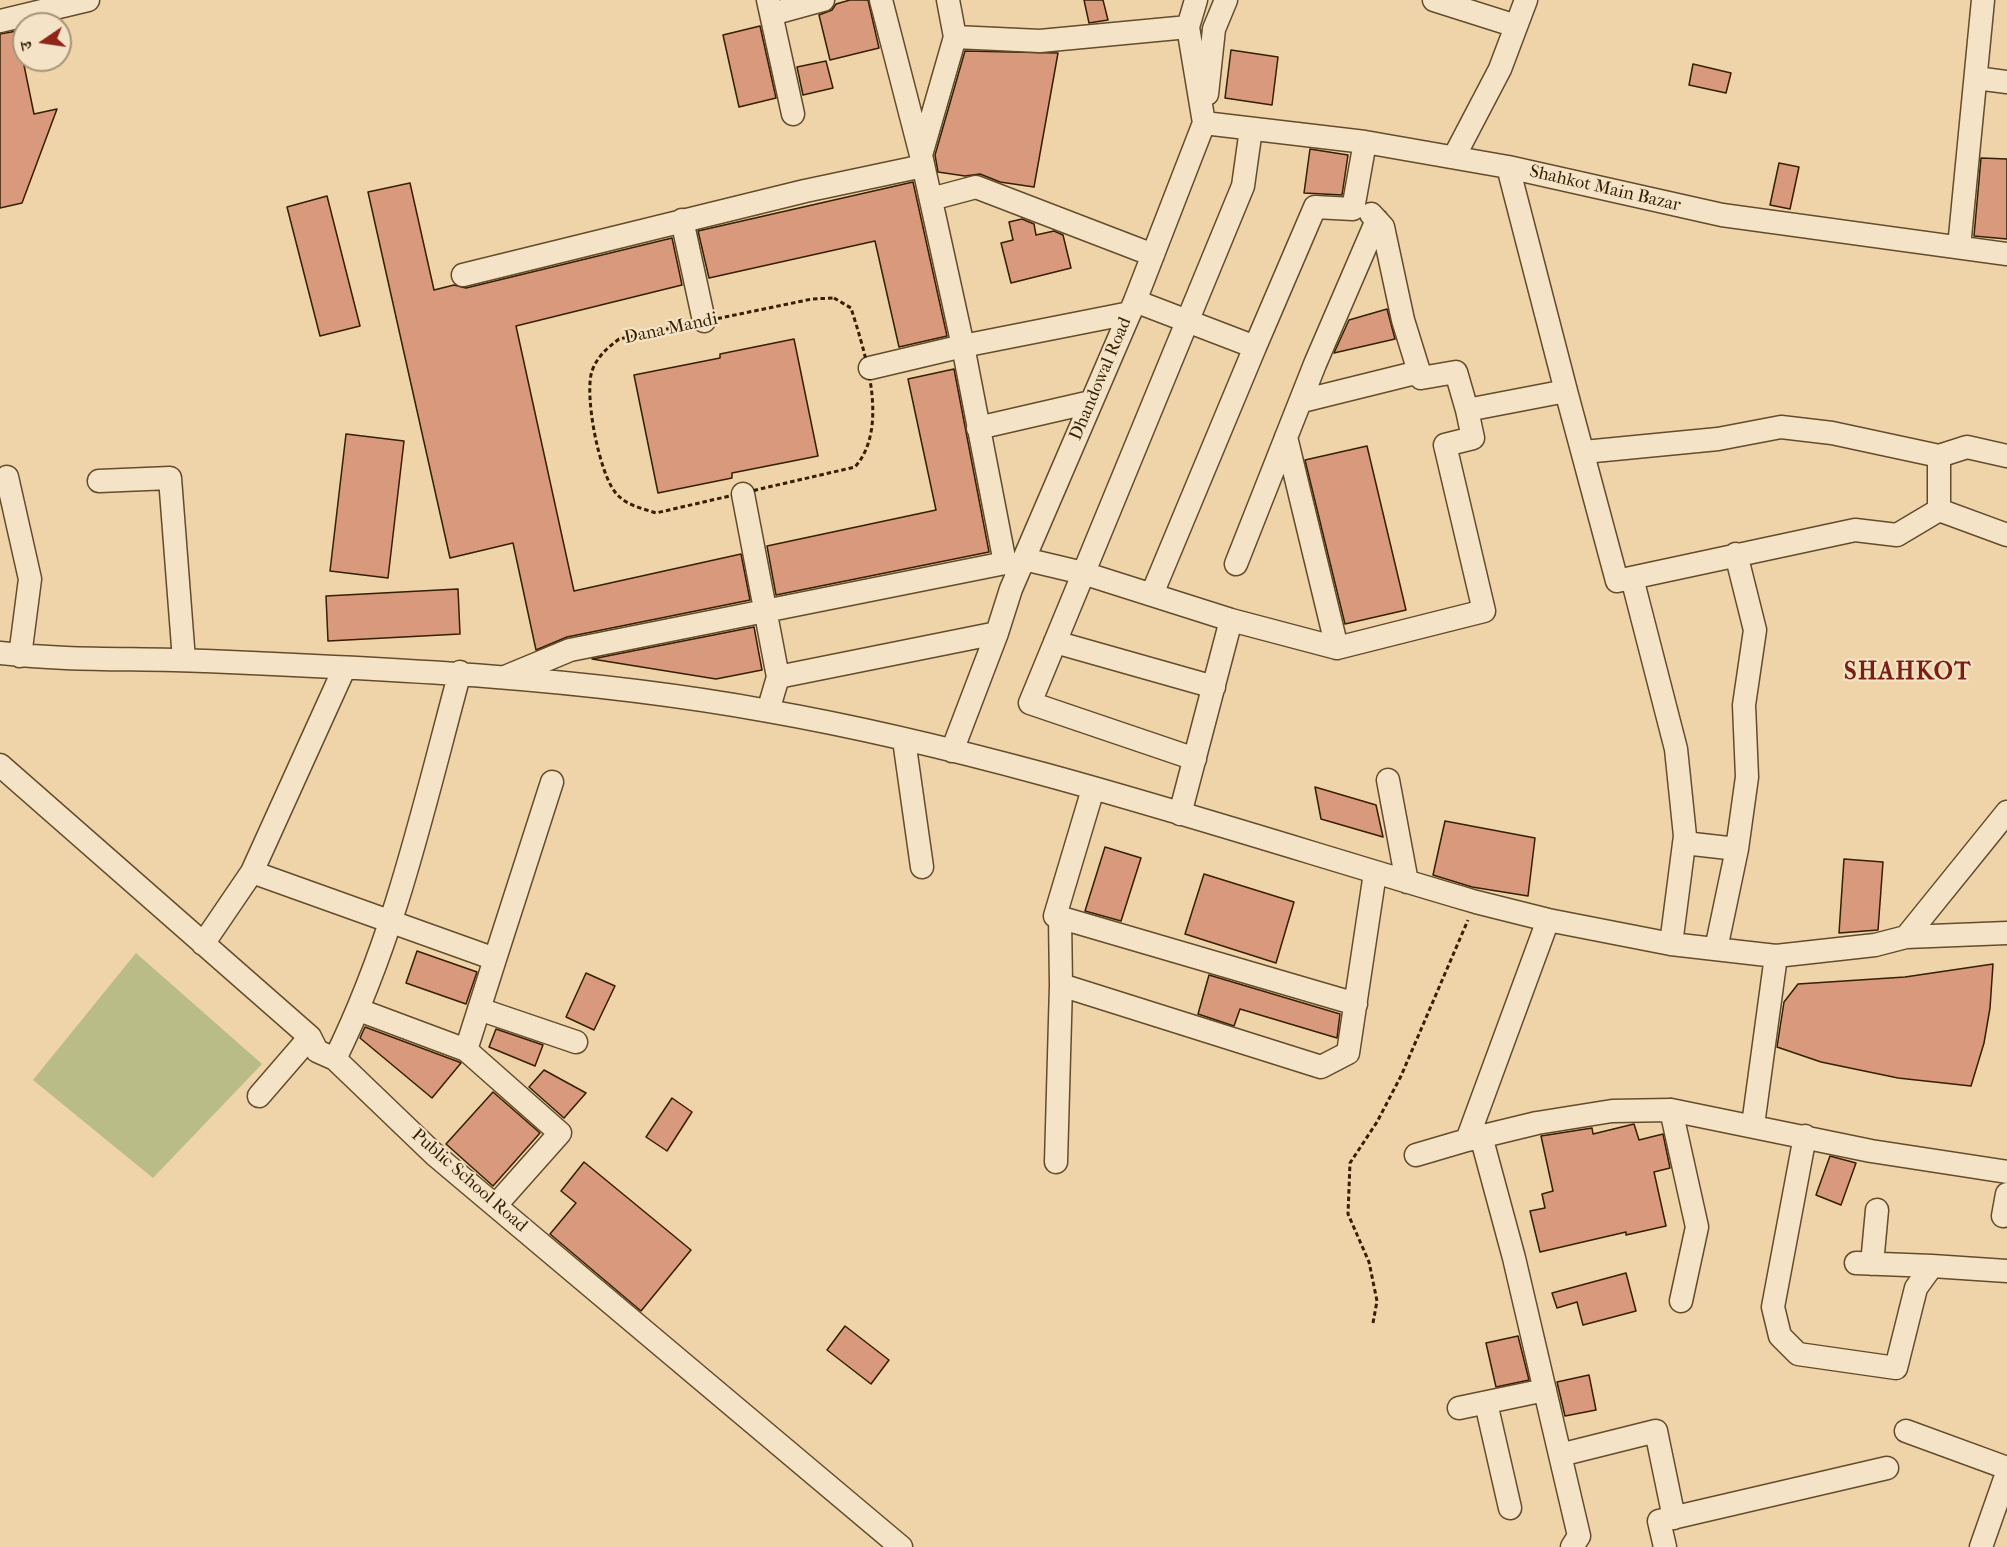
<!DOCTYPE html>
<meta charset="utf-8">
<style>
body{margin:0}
#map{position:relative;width:2007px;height:1547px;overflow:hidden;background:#eed4a8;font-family:"IM FELL French Canon","Noto Serif Devanagari",serif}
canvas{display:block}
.north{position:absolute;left:12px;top:12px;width:60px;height:60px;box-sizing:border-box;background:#f4e3c6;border:2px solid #a89577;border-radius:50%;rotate:257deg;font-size:16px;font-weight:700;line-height:24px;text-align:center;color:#351f01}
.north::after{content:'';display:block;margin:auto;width:21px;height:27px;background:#8f2418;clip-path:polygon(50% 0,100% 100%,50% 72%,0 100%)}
</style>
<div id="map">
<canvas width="2007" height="1547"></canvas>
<div class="north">उ</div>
</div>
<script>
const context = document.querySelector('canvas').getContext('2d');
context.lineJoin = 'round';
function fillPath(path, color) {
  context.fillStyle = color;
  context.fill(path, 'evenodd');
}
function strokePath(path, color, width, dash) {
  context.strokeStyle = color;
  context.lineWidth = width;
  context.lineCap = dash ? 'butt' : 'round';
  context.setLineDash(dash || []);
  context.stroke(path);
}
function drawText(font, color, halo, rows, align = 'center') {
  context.font = font + ' "IM FELL French Canon",serif';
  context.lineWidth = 4.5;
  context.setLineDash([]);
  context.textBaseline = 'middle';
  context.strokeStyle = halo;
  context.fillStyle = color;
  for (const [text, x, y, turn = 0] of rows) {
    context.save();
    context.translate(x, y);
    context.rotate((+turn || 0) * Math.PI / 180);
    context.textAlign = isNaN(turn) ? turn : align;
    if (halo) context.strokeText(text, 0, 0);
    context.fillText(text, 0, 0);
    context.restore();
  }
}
fillPath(new Path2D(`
 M136,953l126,111 -109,114 -120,-98z`), '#babc87');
const building = new Path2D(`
 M850,0h18l11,48 -49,12 -11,-45 13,-5 4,-6z
 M1084,0h19l5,20 -19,3z
 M760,26l16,72 -37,9 -16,-72z
 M17,31l17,83 23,-5 -35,94 -22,5v-174z
 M1231,50l47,7 -6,48 -47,-7z
 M965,51l93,2 -24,134 -34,-5 -20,-8 -15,2 -27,-4 -3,-17z
 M826,61l7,27 -30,7 -6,-28z
 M1693,64l38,9 -5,20 -37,-8z
 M1310,149l38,6 -6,40 -38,-2z
 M1981,158l26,1v80l-33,-3z
 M1779,163l20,4 -9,42 -20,-4z
 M913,182l34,154 -48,11 -24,-106 -166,37 -11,-47z
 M410,183l24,107 20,-5 12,3 206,-50 10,47 -166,41 58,265 167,-37 9,46 -183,37 -31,13 -23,-107 -63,15 -82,-366z
 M327,196l33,130 -40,10 -33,-129z
 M1022,219l12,5 2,11 18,-4 9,4 8,33 -60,15 -10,-40 12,-3 -4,-18z
 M1387,309l8,30 -61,14 15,-33z
 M794,339l24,117 -86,17v5l-74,15 -24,-118 86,-17v-4z
 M954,369l35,183 -213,43 -9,-49 169,-36 -28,-131z
 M346,434l58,7 -16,137 -58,-7z
 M1367,446l39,164 -61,14 -40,-164z
 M458,589l2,45 -132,7 -2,-45z
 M754,627l8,43 -46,9 -124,-20z
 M1315,787l61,18 7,32 -62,-18z
 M1445,821l90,17 -7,58 -56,-9 -39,-12z
 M1105,847l36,11 -20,63 -36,-10z
 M1844,859l39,3 -5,68 -39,3z
 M1204,874l90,28 -18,61 -91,-29z
 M417,951l60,21 -11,32 -60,-21z
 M1993,964l-3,44 -6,35 -13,43 -73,-8 -77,-16 -44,-15 7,-45 14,-18 107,-7z
 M586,973l29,13 -21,44 -28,-13z
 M1209,975l131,39 -3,24 -97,-29 -6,17 -36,-12z
 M365,1027l94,35 2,1 -29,35 -72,-60z
 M496,1029l47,16 -8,21 -46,-19z
 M544,1070l42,23 -22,25 -35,-31z
 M493,1092l47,41 -47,53 -47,-42z
 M672,1098l20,14 -25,39 -21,-14z
 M1634,1124l5,16 24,-6 7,34 -16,4 12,54 -40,9v-3l-86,20 -10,-41 15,-3 -3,-14 11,-3 -12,-55 51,-8 1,6z
 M1830,1156l26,7 -15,42 -25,-10z
 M584,1162l107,88 -50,61 -91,-77 26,-31 -15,-12z
 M1626,1273l10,38 -53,14 -6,-23 -20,6 -5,-15z
 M845,1326l44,34 -18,24 -44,-34z
 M1518,1336l11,44 -33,7 -10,-44z
 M1589,1375l7,35 -31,6 -8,-34z`);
fillPath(building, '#d8997d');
strokePath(building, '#351f01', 1.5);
const minor = new Path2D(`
 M768,0l25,114
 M881,0l40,155 42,191 167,-33
 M1434,0l82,26
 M772,14l51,-14
 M0,21l88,-21
 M955,37l85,4 148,-14
 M1976,78l31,4
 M1207,94l7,-65 12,-29
 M1204,123l161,19 143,25 214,48 285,39
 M921,155l34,-118 -7,-37
 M1454,157l46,-88 26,-69
 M931,199l45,-12 177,68
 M1371,214l12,13 20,93 18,58 35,-6 11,38
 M682,220l22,101
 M1959,247l24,-247
 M463,275l342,-84 118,-25
 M1135,301l120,46 60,-140 38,2 12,-67
 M1566,391l51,190 238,-51 42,5 42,-25
 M1302,401l117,-29
 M978,428l113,-26
 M1286,437l51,211
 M1584,452l134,-13 63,-12 51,6 107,23v54l68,25
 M1939,456l28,-9 40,9
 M7,477l23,102 -10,77
 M99,481l71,-3 14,182
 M743,494l35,183 -10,34
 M1024,559l59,14 148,47 106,28 147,-37 -39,-166 28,-7 -6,-28 99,-19 -58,-224
 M1236,564l79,-200 62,-144
 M1632,578l44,171 9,87 -14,108
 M1152,594l103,-247
 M1055,642l159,45
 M0,653c68,8 136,5 204,8 188,8 378,16 564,50 239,42 475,123 708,191l72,18 123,24 105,12 99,-11 31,-8 101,-4
 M505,677l65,-27 435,-87 -42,-217 -93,22
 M778,677l219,-44
 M904,740l18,127
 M952,751l45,-118 14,-44 124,-288 69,-178 -16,-96 8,-27
 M1195,759l-165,-56 213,-517 8,-57
 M0,765l310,272 7,14 18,8 100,96 466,392
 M1388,780l19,102
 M1093,789l-38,127 301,88
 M1180,814l51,-194
 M1684,843l53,6
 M252,872l243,87 -29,91 -107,-40
 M1548,920l-81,220 70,-17 75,-12 59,-1 200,41 136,21
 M1906,937l101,-125
 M203,944l49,-72 92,-203
 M1716,949l21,-100 10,-72 -3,-72 11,-75 -19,-76
 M495,959l57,-177
 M1061,985l260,82 27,-14 27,-180
 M479,1009l97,33
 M466,1050l94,83 -64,72
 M335,1059c61,-124 89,-254 125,-387
 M259,1096l51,-59
 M1671,1110l26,117 -16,74
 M1753,1125l23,-169
 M1481,1136l33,122 46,197 96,-24 18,87
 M1805,1136l-32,171 7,29 18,18 98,14 20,-80 16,-22 75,5
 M1416,1155l51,-15
 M1056,1162l5,-177 -1,-67
 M2003,1216l4,-22
 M1856,1263l76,3
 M1872,1264l5,-54
 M1486,1403l24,105
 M1459,1408l86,-18
 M1906,1431l101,37
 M1560,1455l19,81 -7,11
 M1665,1547l-6,-26 228,-53
 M1981,1547l26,-74`);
strokePath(minor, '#634c2b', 25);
strokePath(new Path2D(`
 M834,298l17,10c14,45 39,119 4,159l-199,46c-15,-5 -31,-8 -41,-21 -16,-20 -31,-97 -23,-121 5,-14 15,-23 27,-32l193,-40z
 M1373,1323l4,-22 -8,-39 -21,-48 2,-51 27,-41 24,-46 67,-156`), '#351f01', 3, [4.5, 3]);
strokePath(minor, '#f4e3c6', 22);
drawText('18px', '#351f01', '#f4e3c6', [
 ["Shahkot Main Bazar",1605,189,13],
 ["Dana Mandi",671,329,-12],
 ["Dhandowal Road",1101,379,-67],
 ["Public School Road",469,1181,41]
]);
context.letterSpacing = '1.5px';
drawText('bold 24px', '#7a1f14', '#f4e3c6', [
 ["SHAHKOT",1908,673]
]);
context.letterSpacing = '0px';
</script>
